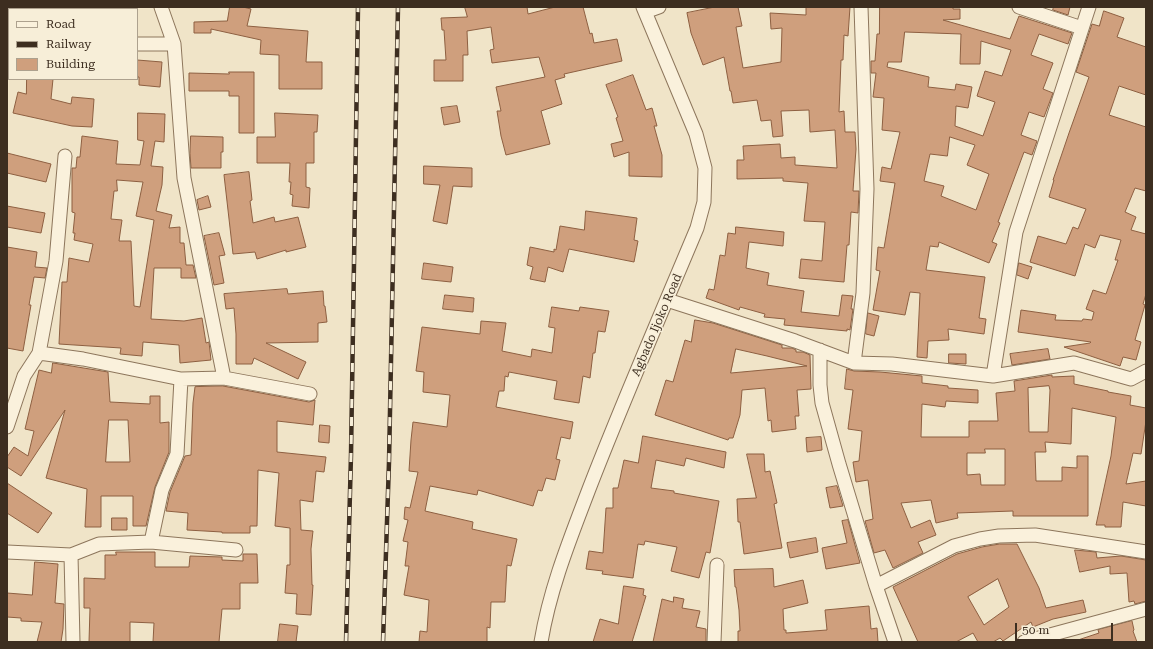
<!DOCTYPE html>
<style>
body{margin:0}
#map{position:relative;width:1153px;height:649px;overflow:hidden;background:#f0e4c8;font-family:"Roboto Serif",serif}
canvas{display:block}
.frame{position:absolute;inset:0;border:8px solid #3d2e20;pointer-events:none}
.legend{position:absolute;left:8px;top:8px;width:130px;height:72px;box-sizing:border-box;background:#f7eed8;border:1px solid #ada18e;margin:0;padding:5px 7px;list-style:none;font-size:12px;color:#3d2e20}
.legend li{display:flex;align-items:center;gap:8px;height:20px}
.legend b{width:20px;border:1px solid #ada18e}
.scale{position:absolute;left:1015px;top:623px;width:98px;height:18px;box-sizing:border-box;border:2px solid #3d2e20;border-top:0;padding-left:5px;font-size:12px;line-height:14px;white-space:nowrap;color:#3d2e20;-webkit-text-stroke:3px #f7eed8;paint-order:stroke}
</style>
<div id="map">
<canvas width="1153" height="649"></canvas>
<div class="frame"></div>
<ul class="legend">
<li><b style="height:5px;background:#faf1dc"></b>Road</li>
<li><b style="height:5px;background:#3d2e20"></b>Railway</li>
<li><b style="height:11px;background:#cf9f7d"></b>Building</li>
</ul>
<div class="scale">50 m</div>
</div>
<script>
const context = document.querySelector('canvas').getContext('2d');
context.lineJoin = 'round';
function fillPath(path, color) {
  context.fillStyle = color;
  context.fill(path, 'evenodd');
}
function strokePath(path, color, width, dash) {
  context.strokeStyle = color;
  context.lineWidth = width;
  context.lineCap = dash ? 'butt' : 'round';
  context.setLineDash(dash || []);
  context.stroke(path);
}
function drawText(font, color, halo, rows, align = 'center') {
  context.font = font + ' "Roboto Serif",serif';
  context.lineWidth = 3;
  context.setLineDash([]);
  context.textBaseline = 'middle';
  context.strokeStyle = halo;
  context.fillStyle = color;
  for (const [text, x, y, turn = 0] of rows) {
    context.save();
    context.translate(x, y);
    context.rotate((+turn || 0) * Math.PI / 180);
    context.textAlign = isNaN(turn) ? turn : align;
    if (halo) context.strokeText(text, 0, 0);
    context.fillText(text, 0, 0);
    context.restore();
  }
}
const building = new Path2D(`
 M230,7h13l8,2 -4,17 61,5 -2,31h16v27h-43v-34l-19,-1 1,-14 -50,-11v4h-17v-11l33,-1z
 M465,7h62l1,7 27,-7h28l7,27 2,-1 2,10 23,-4 5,22 -58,13 1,3 -10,3 7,24 -21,7 9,33 -44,11 -5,-19 -4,-25h4l-5,-24 49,-10 -6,-20 -47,6 -2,-13 4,-1 -3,-22 -24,4 1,24h-5v26h-29v-21h12l-2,-30h-2l-1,-12 26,-1z
 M715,7h23l4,19 -6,1 7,41 38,-6 1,-34 -11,1 -1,-16 36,2v-8h44l-2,29 -4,-1 -1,25h-2l-2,52 5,-1 1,21h10l1,17 -3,42h6l-1,22 -7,-1 -2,33h-2l-3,37 -45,-4 2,-19 21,2 3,-39 -21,-1 4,-38 -25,-2v-3l-46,1v-19h7l-1,-14 37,-2 1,14 14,-1v8l42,3 -2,-38 -25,2 -1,-22 -28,1 2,25 -10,1 -2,-17 -10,1 -4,-21 -24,3 -2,-12h-1l-6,-34 -21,8 -12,-32 -4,-20z
 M880,7h73v2h7v10l-17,1 67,19 9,-23 53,17 -4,11 -29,-10 -8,21 22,8 -10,26 10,4 -9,24 -15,-5 -8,23 16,6 -5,14 -8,-3 -26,70 2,1 -8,19 5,2 -8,19 -50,-21 -1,5 -8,-1 -4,24 59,7 -6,41 7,1 -2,15 -36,-5 1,11 -21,1 -1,17 -10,-1 3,-64 -10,-1 -5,23 -32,-5 7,-39 -4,-1 2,-23 6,1 11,-65 -15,-2 2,-14 9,2 9,-37 -18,-2 2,-32 -11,-1 3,-24h-5v-12h4l2,-27h2zM905,32l56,2 -1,30h20l1,-23 30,9 -9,26 -17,-5 -8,25 18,6 -12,34 -28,-10 1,-20 12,2 4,-21 -16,-3 -1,6 -27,-3 1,-10 -42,-10 1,-5h13zM950,137l25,8 -8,20 22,9 -13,36 -35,-14 3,-10 -20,-5 6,-27 17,2z
 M1054,7h16l-2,8 -15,-5z
 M1104,11l20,7 -7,19 29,10v48l-27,-9 -10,29 37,12v64l-11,-3 -10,24 11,5 -5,13 15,4v60l-3,10 2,1 -10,35 6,2 -5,18 -13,-3 -3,9 -56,-19 26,-4 1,-1 -73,-10 3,-22 35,5 -1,5 27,1 1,-2 9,1 2,-8 -8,-3 7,-19 13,4 12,-34h-3l6,-20 -21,-5 -5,13 -10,-4 -10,32 -45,-14 8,-26 28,8 7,-17 5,2 8,-20 -37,-12 5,-17h-1l16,-47 20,-56 -13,-5 16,-48 7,2z
 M137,60l25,2 -2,25 -21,-2v-8h-2z
 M229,72h25v61h-15v-37h-10v-5h-40v-18l40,1z
 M633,75l13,35 6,-2 5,18h-3l8,29v22l-33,-1v-24l-15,5 -3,-13 12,-3 -7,-23 2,-1 -12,-32z
 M27,79h26l-2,20 20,5 1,-7 22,2 -2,28 -20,-1 -59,-13 5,-21 8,2z
 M457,106l3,16 -16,3 -3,-17z
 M138,113l27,1 -1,28 -9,-1 -4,25 12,1 -1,18 -6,26 16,4 -3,13 11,-1v16h4l2,22h7l3,13h-15v-10h-27l-3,51 33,2 18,-3 4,25 3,-1 2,18 -31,3 -1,-18 -36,-3 -1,14 -22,-2 1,-6 -62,-4 3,-62h5l2,-24 20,4 4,-18 -19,-4 1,-7h-2l2,-20 -3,-1v-44h4l1,-11h3l2,-21 36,5 -2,23 24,1 4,-24 -6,-1zM117,180l26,2 -7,34 18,4 -14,87 -6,-1 -3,-65h-12l3,-21 -11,-1 3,-28h3z
 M275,113l43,2 -1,17h-3v31h-8v24l4,1 -1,20 -17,-2 1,-11 -3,-1 1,-12h-2l1,-19h-33v-26h18z
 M191,136l32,1v15h-2v16h-30l-1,-14z
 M7,153l44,11 -5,18 -39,-9z
 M424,166l48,2v19l-19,-1 -6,38 -14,-3 7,-36 -16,-1z
 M249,172l3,28 -2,1 3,22 21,-6 1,5 23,-5 8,30 -20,5v-2l-29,9 -2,-7 -22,2 -9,-79z
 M208,196l3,11 -12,3 -2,-10z
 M7,206l38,7 -4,20 -34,-6z
 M586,211l51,7 -3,22 4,1 -4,21 -65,-13 -6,23 -15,-5 -3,15 -15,-3 3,-12 -6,-2 3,-18 24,5v-3l2,1 4,-24 24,4z
 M736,227l48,5 -1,14 -34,-4 -3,26 23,5 -2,12 37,6 -3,21 38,4 3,-21 11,1 -2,13h2l-3,21 -3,-1v2l-63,-6 1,-6 -21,-2 1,-3 -25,-7 -1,3 -33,-12 3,-9 5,1 6,-35 5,1 3,-23 7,1z
 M219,233l6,22 -6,1 5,27 -10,2 -10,-49z
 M7,247l30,5 -2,15 12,1 -2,10 -11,-1 -5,28h2l-8,46 -16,-3z
 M424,263l29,4 -2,15 -29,-3z
 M1019,263l13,4 -4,12 -11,-4z
 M287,289l1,5 35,-3 1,15h1l2,16 -9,1v19l-52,1 40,19 -8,17 -44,-21 -2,6h-16v-30l-2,-26 -8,1 -2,-15z
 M445,295l29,3 -1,14 -30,-3z
 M552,307l27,4 1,-4 29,4 -4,21 -7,-1 -3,22h-2l-3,25 -7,-2 -4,27 -25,-4 3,-18 -48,-9 -1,5 -3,-1 -1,15h-5l-3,16 77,15 -3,17 -9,-2 -5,22 4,1 -5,20 -9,-2 -4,13 -4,-1 -5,16 -55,-16 -1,5 -47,-9 -5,25 48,11 -1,7 45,10 -6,27 -4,-1 -2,37h-14l-1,26 -3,-1v15h-68l1,-11 7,1 2,-32 -25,-5 5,-29h-4l3,-24 -5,-1 5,-21 -4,-1 1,-12 5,1 8,-36 -9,-1 2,-31 2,-18 34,5 3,-32 -27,-3 1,-20 -8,-1 6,-44 58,7 1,-13 25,2 -4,28 29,6 1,-8 20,4 3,-25 -6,-1z
 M868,313l11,3 -5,20 -8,-2z
 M695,320l18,3 69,22v3h10l4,2v2h7l7,3 1,34 -14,1 2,26h-4l1,13 -24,3 -1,-12 -3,1 -3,-33 -23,2 -2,25 -7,23h-4l-1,2 -73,-25 11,-35 7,2 12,-42 6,2zM736,349l31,7 40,10 -76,7z
 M1048,349l2,10 -38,6 -2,-11z
 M949,354h17v10l-17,-1z
 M53,363l55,9 2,30 40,2v-8h10v27l9,-1v30l-14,35 -9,39h-13v-30h-32v31h-16l2,-38 -41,-11 19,-68 -44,66 -14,-9v-10l7,-10 14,9 6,-25 -9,-2 14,-59 12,3zM109,420h19l2,42h-24z
 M847,369l7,2 26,1 42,4v7l26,3v2l30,2v13l-32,-2 -1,6 -23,-3 -1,33h48v-16h29l-2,-28 19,-2 -1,-10 38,-6v2l22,-1v8l34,7v1l23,4 -1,9 16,3v13l-5,33 -8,-1 -7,31 20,-3v25l-23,-4 -2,25h-16v-2h-9l15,-69 5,-39 -44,-9 -1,36 -26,-2 1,10h-11l1,29h26v-14l15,1v-12h11v60h-75v-5l-56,2 1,5 -22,5 -5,-23 -30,3 10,25 19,-8 6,15 -18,7 5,11 -30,15 -8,-18 -11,3 -9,-32 8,-2 -5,-39 -12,2 -3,-20 6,-1 3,-30 -14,-2 5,-39 -8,-1zM1049,386l1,4 -2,42h-19l-1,-44zM985,449h20v36h-24l-1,-11 -13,1v-22h18z
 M223,386l86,16 6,-2 -2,25 -36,-4v31l49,5 -2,15 -8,-1 -3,31 -13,-2 1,30 12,1 -2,18 1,36h1l-2,30 -15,-1 1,-20 -12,-1 2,-28h3v-37l-15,-2 4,-53 -21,-3 -1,56h-7v7h-28v-1l-35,-2 1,-17 -22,-2 4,-19 15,-36 6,-1 2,-52 2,-16z
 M320,425l10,1 -1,17 -10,-1z
 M643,436l83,16 -2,16 -38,-10 -2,8 -28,-6 -5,28 23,3v2l45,8 -9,52 -4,-1 -7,26 -28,-7 6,-24 -32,-6 -1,4 -6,-1 -5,34 -31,-4 1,-3 -17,-2 3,-18 14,2 3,-45h7v-20h5l6,-28 14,3z
 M821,437l1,13 -15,2 -1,-14z
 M747,454h17l1,18 5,-1 7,32 -3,1 8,44 -38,6 -4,-32h-2l-1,-23 19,-1z
 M7,483l45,30 -14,20 -31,-20z
 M837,486l6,20 -13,2 -4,-20z
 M112,518h15v12h-15z
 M848,520l12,43 -34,6 -4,-21 25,-5 -5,-22z
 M816,538l2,14 -28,6 -3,-15z
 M1000,544h17l22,44 7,20 37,-8 3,12 -33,7 -20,8 -2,-5 -28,19 -3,-3 -7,4h-15l-5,-9 -17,9h-38l-25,-55 64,-33 25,-7zM998,579l11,28 -25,18 -16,-28z
 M1075,550l21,2 1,6 24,-2 25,4v41l-11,3 -1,-3 -5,1 -2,-29 -17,1v-8l-30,6z
 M116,552h39v15h34l1,-11 32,1v3l21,1v-7h14l1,29h-18v26h-18l-3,33h-66l1,-19 -24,-1v20h-41l1,-34h-6v-30l21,1v-24h11z
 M35,562l23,2 -3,39 9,1 -1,25 -2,13h-24l5,-20 -21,-1v-3l-14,-1v-24l25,2z
 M773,569l1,18 29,-7 5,23 -25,6 1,21h2v3l41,-3 -2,-20 44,-4 2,23 6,-1 1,14h-140v-11h2l-1,-21 -3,-23h-1l-1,-17z
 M624,586l20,3 -1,6 3,1 -14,46h-39l7,-23 18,5z
 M674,597l10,2 -2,9 18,3 -4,16 10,2v13h-53l9,-43 11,3z
 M1132,621l2,9 -1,1 4,11h-59v-2l21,-7 -1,-3z
 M280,624l18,2 -2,16h-18z`);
fillPath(building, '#cf9f7d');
strokePath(building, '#8d5f41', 1);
const street = new Path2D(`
 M161,7l13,37 10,134 40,200
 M1019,7l63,21
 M645,12l14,-5
 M7,41h2
 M137,44h37
 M667,300l128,41 59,22 38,1 101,12 81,-13 57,16 15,-8
 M820,350v35l2,18 17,61 37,122 19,56
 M39,353l17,-92 9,-105
 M854,363l9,-70 4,-104 -6,-182
 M993,376l23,-144 73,-225
 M7,427l17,-51 15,-23 44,6 98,20 43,-1 86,16
 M151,542l11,-52 15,-36 4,-75
 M7,552l64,3 28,-11 52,-2 85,8
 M71,555l2,87
 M876,586l78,-40 26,-7 19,-3 36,-1 111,17
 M541,642c9,-54 29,-103 48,-153 34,-88 72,-175 108,-261l7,-26 1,-34 -9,-34 -53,-127
 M714,642l3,-77
 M1024,642l122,-33`);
strokePath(street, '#8d765c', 15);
strokePath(street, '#faf1dc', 13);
const rail = new Path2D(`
 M346,642l5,-187 7,-448
 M383,642l6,-180 9,-455`);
strokePath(rail, '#3d2e20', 4.5);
strokePath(rail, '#f7eed8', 3, [9]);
drawText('12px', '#3d2e20', '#f7eed8', [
 ["Agbado Ijoko Road",657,325,-67]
]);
</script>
